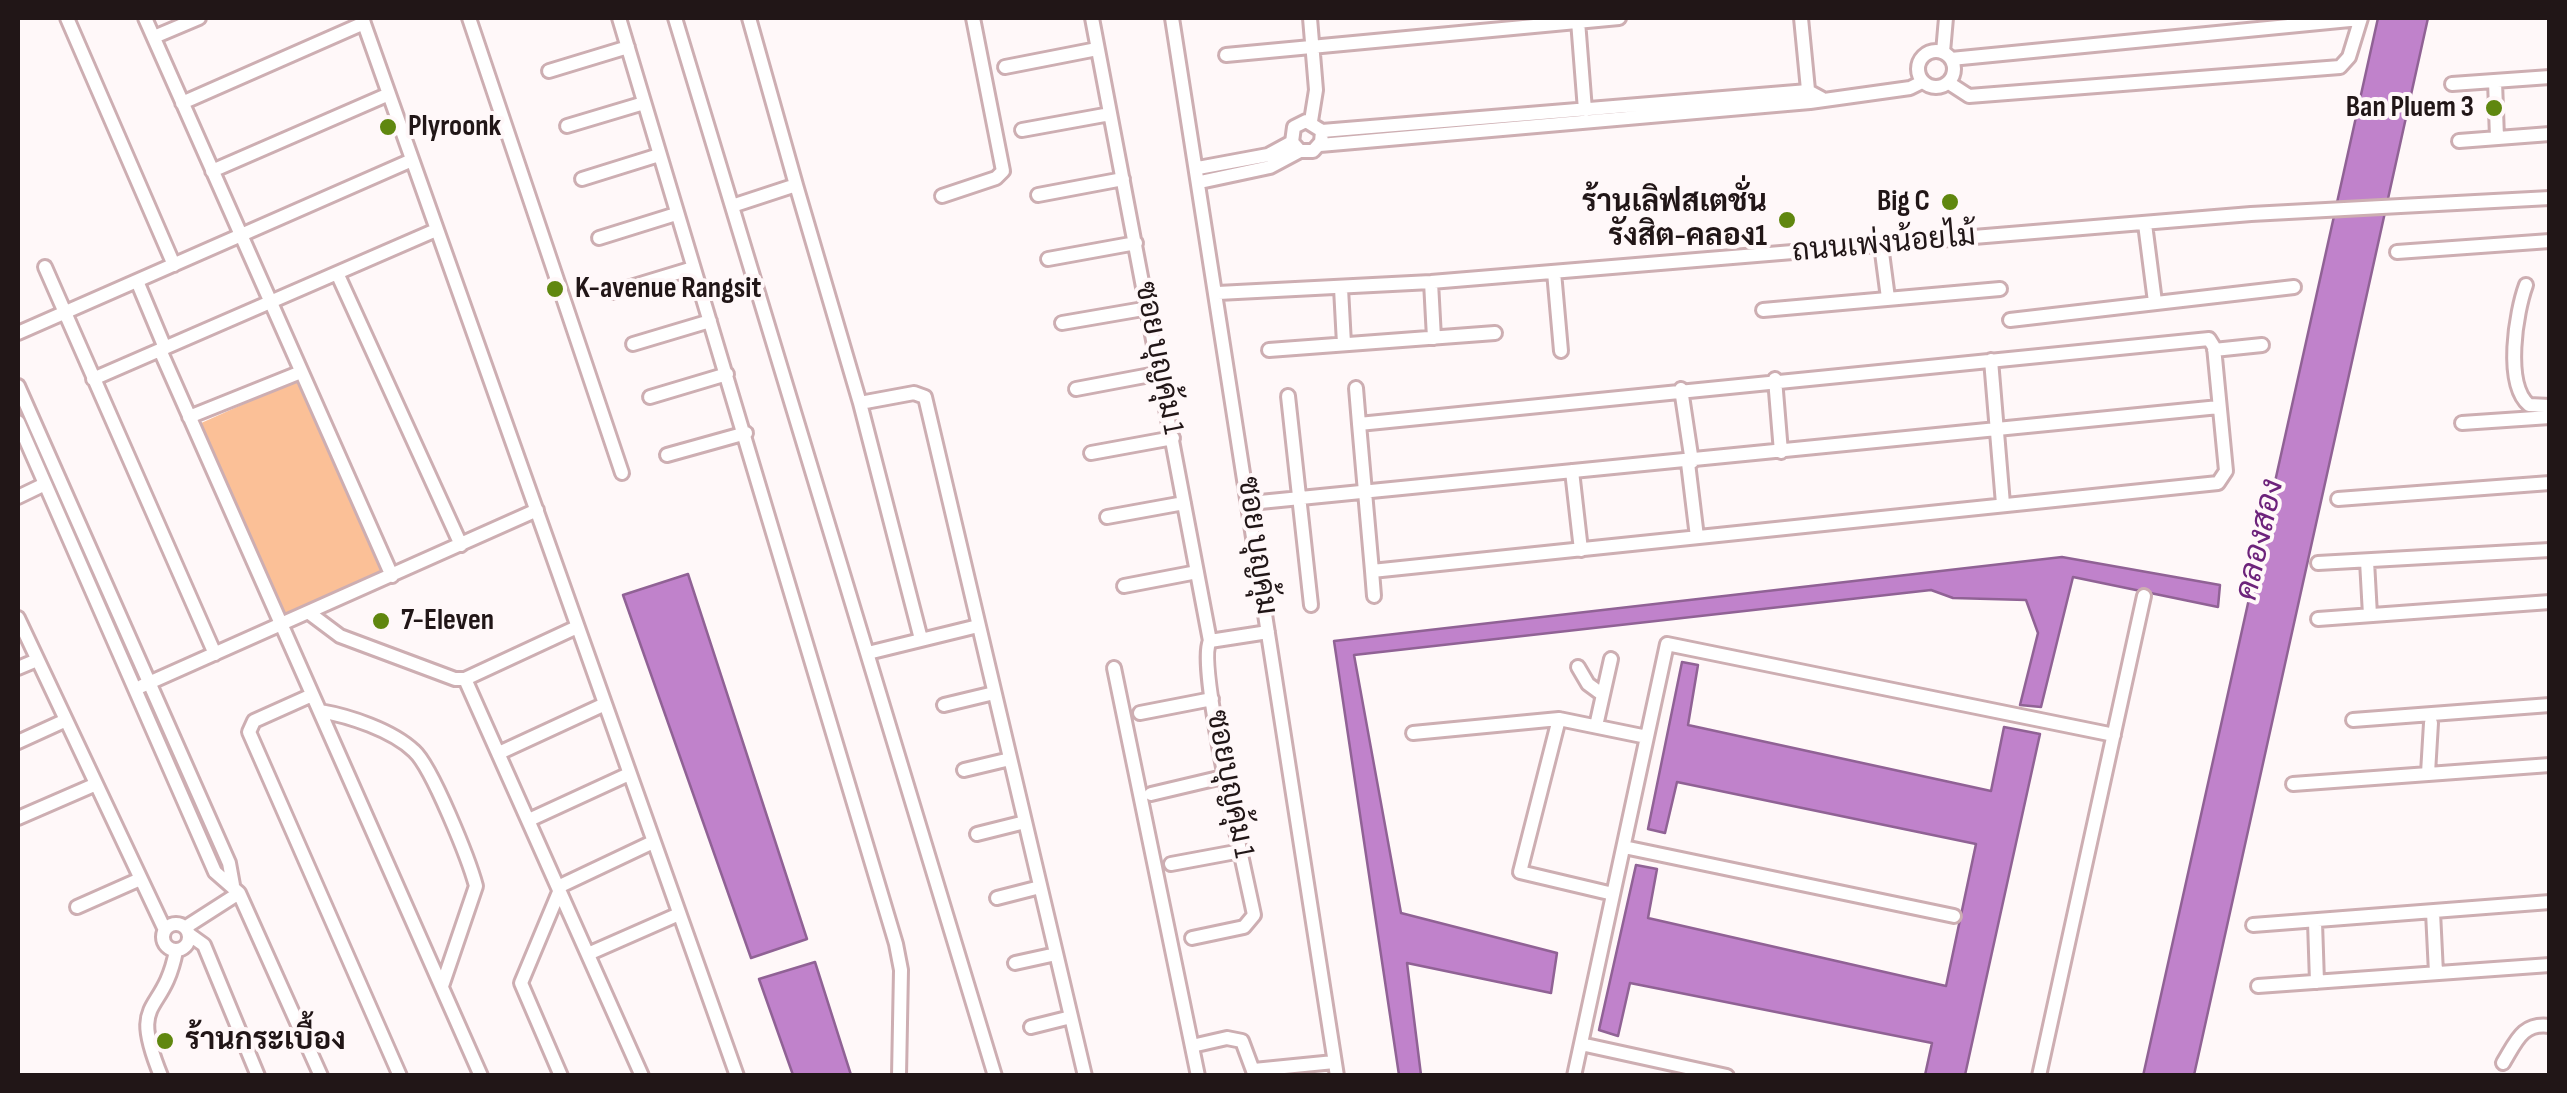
<!DOCTYPE html>
<meta charset="utf-8">
<style>
body{margin:0}
#map{position:relative;width:2567px;height:1093px;overflow:hidden;background:#fff8f9;font-family:"Sofia Sans Condensed",sans-serif}
canvas{display:block}
.frame{position:absolute;inset:0;border:20px solid #211617;pointer-events:none}
</style>
<div id="map">
<canvas width="2567" height="1093"></canvas>
<div class="frame"></div>
</div>
<script>
const context = document.querySelector('canvas').getContext('2d');
context.lineJoin = 'round';
function fillPath(path, color) {
  context.fillStyle = color;
  context.fill(path, 'evenodd');
}
function strokePath(path, color, width, dash) {
  context.strokeStyle = color;
  context.lineWidth = width;
  context.lineCap = dash ? 'butt' : 'round';
  context.setLineDash(dash || []);
  context.stroke(path);
}
function drawText(font, color, halo, rows, align = 'center') {
  context.font = font + ' "Sofia Sans Condensed",Sarabun,sans-serif';
  context.lineWidth = 8;
  context.setLineDash([]);
  context.textBaseline = 'middle';
  context.strokeStyle = halo;
  context.fillStyle = color;
  for (const [text, x, y, turn = 0] of rows) {
    context.save();
    context.translate(x, y);
    context.rotate((+turn || 0) * Math.PI / 180);
    context.textAlign = isNaN(turn) ? turn : align;
    if (halo) context.strokeText(text, 0, 0);
    context.fillText(text, 0, 0);
    context.restore();
  }
}
fillPath(new Path2D(`
 M302,378l86,194 -107,50 -91,-194z`), '#fbc097');
const water = new Path2D(`
 M2378,18h50l-234,1057 -51,1z
 M2062,557l158,28 -2,22 -145,-30 -32,130 -21,-2 18,-72 -12,-33 -73,-2 -22,-8 -577,65 47,258 156,40 -6,40 -144,-30 14,112h-22l-65,-434z
 M688,574l119,365 -56,19 -128,-363z
 M1682,662l16,3 -10,60 303,66 13,-64 36,7 -75,341h-40l7,-32 -302,-60 -12,53 -19,-6 37,-165 21,4 -9,49 298,68 30,-142 -299,-62 -12,51 -17,-4z
 M815,962l36,113h-58l-34,-96z`);
fillPath(water, '#c082cb');
strokePath(water, '#906295', 2.5);
const minor = new Path2D(`
 M67,18l107,247
 M145,18l247,558
 M362,18l375,1058
 M469,18l153,455
 M619,18l277,926 5,26 -2,106
 M675,18l320,1058
 M749,18l47,167
 M1092,18l118,623 58,-9
 M1172,18l165,1058
 M1310,18l6,72 -5,31
 M1801,18l8,82
 M1578,21l7,89
 M154,37l45,-19
 M1918 69a18 18 0 1 1 36 0a18 18 0 1 1-36 0Z
 M1943,52l3,-34
 M1226,55l393,-37
 M1951,59l409,-40
 M1005,67l92,-18
 M549,71l79,-24
 M2495,81l2,57
 M1949,83l20,13 371,-29 9,-10 12,-39
 M2452,84l98,-7
 M182,103l182,-80
 M567,126l77,-23
 M1022,130l88,-16
 M1322,131l-1,11 -8,9h-13l-8,-9 2,-15 12,-6 16,10 486,-40 13,7
 M2459,141l91,-7
 M1320,145l490,-43 100,-14 12,-6
 M1198,168l70,-13 24,-13
 M212,171l177,-77
 M582,179l77,-24
 M1200,182l70,-15 30,-16
 M1038,195l85,-16
 M942,196l54,-18 7,-7 -30,-153
 M732,206l64,-21 64,218 54,-10 11,4 160,679
 M2145,224l10,78
 M599,238l77,-24
 M1881,245l7,53
 M2397,252l153,-11
 M1048,259l88,-16
 M45,267l170,387
 M1554,272l7,79
 M337,273l124,272
 M137,281l28,67
 M1431,282l3,56
 M2526,285c-10,27 -22,99 3,120l21,1
 M1341,288l3,56
 M614,292l79,-24
 M1218,293l213,-11 820,-68 299,-16
 M1763,310l237,-21
 M2010,320l284,-33
 M1062,323l87,-15
 M18,333l394,-173
 M2209,339l5,8 12,124 -8,12 -846,88 -13,-147z
 M633,344l77,-23
 M160,350l321,726
 M1269,350l226,-17
 M2214,350l48,-5
 M1991,360l12,144
 M93,379l343,-149
 M1775,379l6,73
 M18,386l211,477 4,22
 M1356,388l3,36
 M1076,389l85,-16
 M1681,389l11,73
 M1288,396l23,209
 M650,397l77,-23
 M860,403l61,236
 M189,417l112,-45
 M18,422l197,450 24,21 82,183
 M2462,423l88,-6
 M1091,453l82,-15
 M667,455l79,-22
 M1688,463l9,74
 M1572,471l9,79
 M18,497l27,-13
 M2338,499l212,-16
 M1250,503l969,-96
 M1107,517l77,-14
 M2367,561l3,54
 M2318,563l232,-13
 M1372,571l2,25
 M1124,586l73,-14
 M308,612l32,24 115,43h10l112,-52
 M18,618l147,312
 M2318,619l232,-17
 M868,653l110,-27
 M1578,667l10,17 15,11
 M18,668l19,-8
 M1114,668l84,408
 M465,679l177,397
 M142,686l395,-176
 M312,695l-58,26 -5,11 151,344
 M944,705l50,-12
 M320,711c29,5 72,19 94,40 18,16 55,109 62,135l-34,100
 M1140,713l72,-14
 M2353,720l197,-15
 M1596,726l15,-67
 M1413,733l146,-14
 M18,742l46,-21
 M499,753l106,-49
 M964,770l46,-11
 M2428,773l3,-50
 M2293,784l257,-19
 M1151,794l76,-18
 M18,818l76,-33
 M529,820l100,-46
 M977,834l48,-12
 M1624,847l330,69
 M1171,864l70,-13
 M558,887l95,-45
 M559,892l-38,91 40,93
 M1613,894l-93,-22 39,-153 88,18
 M997,898l43,-11
 M77,907l61,-27
 M2433,912l3,61
 M2315,922l2,60
 M163 937a13 13 0 1 1 26 0a13 13 0 1 1-26 0Z
 M2253,925l297,-23
 M186,927l53,-34
 M190,935l14,10 54,131
 M1192,938l52,-11 10,-12c-8,-40 -58,-252 -44,-274
 M588,954l91,-40
 M1015,963l41,-9
 M2258,986l292,-21
 M1031,1027l40,-10
 M1581,1044l146,32
 M1192,1046l35,-8 15,3 13,35
 M2503,1063c13,-21 19,-41 47,-37
 M1254,1070l80,-8
 M161,1076c-33,-81 2,-58 15,-125
 M1574,1076l93,-432 447,91
 M2039,1076l105,-480`);
strokePath(minor, '#cdaeb2', 18);
strokePath(minor, '#fff', 12);
for (const [x, y, r, color] of [
 [2494,108,10,"#60870f"],
 [388,127,10,"#60870f"],
 [1950,202,10,"#60870f"],
 [1787,220,10,"#60870f"],
 [555,289,10,"#60870f"],
 [381,621,10,"#60870f"],
 [165,1041,10,"#60870f"]
]) {
  const dot = new Path2D();
  dot.arc(x, y, r, 0, 2 * Math.PI);
  context.fillStyle = color;
  context.fill(dot);
  strokePath(dot, '#fff8f9', 4);
}
drawText('bold 30px', '#211617', '#fff8f9', [
 ["Ban Pluem 3",2474,108,"right"],
 ["Plyroonk",408,127],
 ["Big C",1930,202,"right"],
 ["ร้านเลิฟสเตชั่น",1767,203,"right"],
 ["รังสิต-คลอง1",1767,237,"right"],
 ["K-avenue Rangsit",575,289],
 ["7-Eleven",401,621],
 ["ร้านกระเบื้อง",185,1041]
], 'left');
drawText('30px', '#211617', '#fff8f9', [
 ["ถนนเพ่งน้อยไม้",1884,245,-5],
 ["ซอย บุญคุ้ม 1",1158,358,79],
 ["ซอย บุญคุ้ม",1256,546,82],
 ["ซอยบุญคุ้ม 1",1229,784,79]
]);
drawText('italic 32px', '#6d237b', '#fff8f9', [
 ["คลองสอง",2261,540,-77]
]);
</script>
